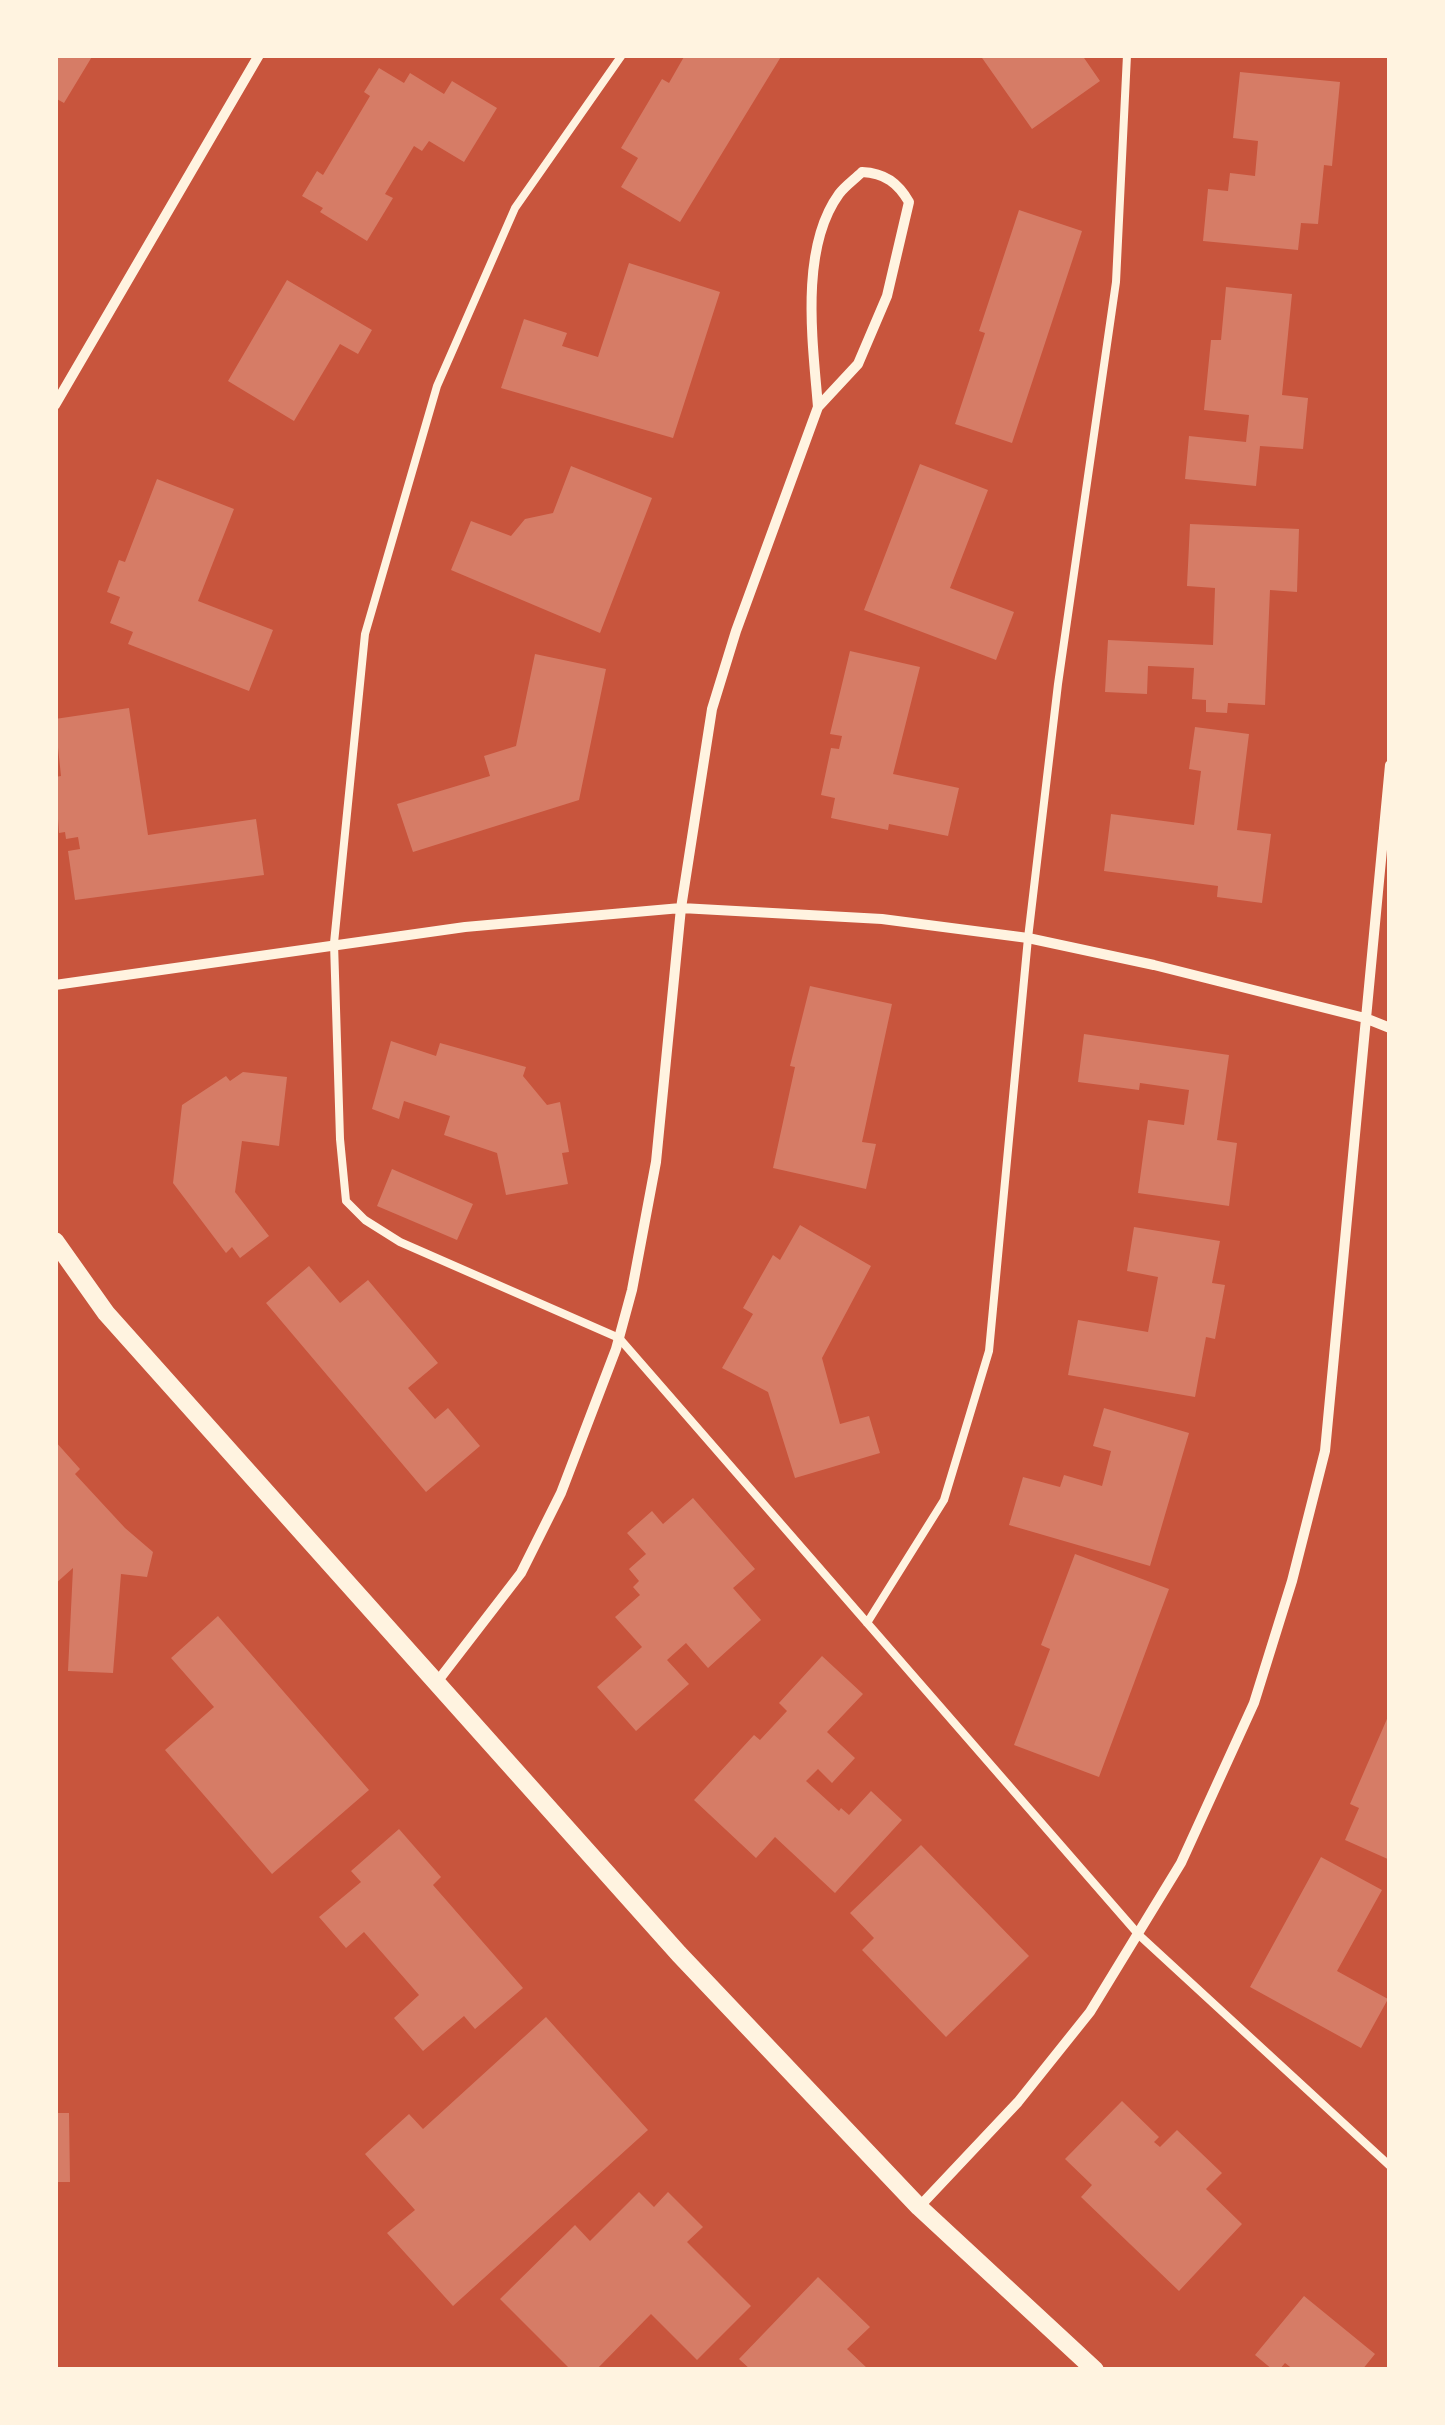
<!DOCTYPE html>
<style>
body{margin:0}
#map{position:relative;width:1445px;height:2425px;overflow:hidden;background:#c8553d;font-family:"Fira Sans Condensed",sans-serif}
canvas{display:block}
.frame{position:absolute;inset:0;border:58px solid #fff3e0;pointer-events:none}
</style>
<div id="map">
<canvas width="1445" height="2425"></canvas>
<div class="frame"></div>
</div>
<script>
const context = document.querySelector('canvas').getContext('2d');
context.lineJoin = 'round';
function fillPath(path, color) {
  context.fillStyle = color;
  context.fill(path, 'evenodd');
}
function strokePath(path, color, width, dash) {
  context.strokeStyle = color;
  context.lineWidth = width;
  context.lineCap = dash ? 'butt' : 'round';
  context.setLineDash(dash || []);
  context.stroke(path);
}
fillPath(new Path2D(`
 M55,55h38l-29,48 -9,-5z
 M685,55h97l-102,167 -59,-35 17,-29 -17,-10 41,-69 7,4z
 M980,55h102l18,26 -68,48z
 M379,68l25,15 6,-10 34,21 8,-13 45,27 -33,54 -35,-21 -7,10 -8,-5 -29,48 8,4 -26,43 -47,-29 3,-4 -21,-12 15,-25 6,4 47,-79 -6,-4z
 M1240,72l100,10 -8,84 -8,-1 -6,59 -17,-1 -3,27 -95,-9 5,-52 20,2 2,-18 25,3 3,-35 -25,-3z
 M1019,210l63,21 -70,212 -57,-19 30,-91 -6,-2z
 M629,263l91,29 -47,146 -172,-50 23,-69 43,14 -5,13 36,11z
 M287,280l85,50 -14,24 -18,-10 -46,77 -66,-40z
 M1226,287l66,7 -10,101 26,3 -5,51 -43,-3 -4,40 -71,-7 4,-43 57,6 3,-27 -45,-5 7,-70h10z
 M920,464l68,26 -38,98 64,24 -18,48 -132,-50z
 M571,466l81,32 -52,135 -149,-63 20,-49 40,15 14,-17 28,-6z
 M157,479l77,30 -36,92 75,29 -24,61 -121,-47 5,-12 -23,-9 10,-26 -13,-5 12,-32 6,2z
 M1190,524l109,5 -2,63 -27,-2 -5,115 -37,-2 -1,10 -21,-1v-12l-14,-1 2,-31 -46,-2 -1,28 -42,-2 3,-52 105,5 2,-57 -28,-2z
 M850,651l70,16 -27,107 66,14 -11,48 -59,-12 -1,6 -57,-12 4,-20 -14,-3 10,-47 8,1 3,-13 -12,-2z
 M535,654l71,15 -27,131 -166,52 -16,-48 93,-28 -6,-20 32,-10z
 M129,708l19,127 108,-16 8,56 -189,25 -7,-49 12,-2 -2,-12 -12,2 -1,-7 -6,1 -4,-56 6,-1 -6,-57z
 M1195,727l54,7 -12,96 34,4 -9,69 -45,-6 1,-11 -114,-15 7,-57 83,11 7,-54 -12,-2z
 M810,986l82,18 -30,138 14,2 -10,45 -93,-21 22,-101 -5,-1z
 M1084,1034l145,21 -12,85 20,3 -8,63 -91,-13 10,-73 36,5 5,-35 -49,-7 -1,7 -61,-8z
 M391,1041l45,15 4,-13 86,24 -3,9 24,29 13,-3 9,50 -7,1 6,31 -62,11 -9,-42 -53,-18 6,-19 -46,-15 -5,18 -27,-10z
 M243,1072l44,5 -8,69 -37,-5 -7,51 34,44 -29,22 -8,-11 -6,6 -53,-70 9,-78 44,-29 4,5z
 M392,1169l81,35 -16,36 -80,-34z
 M800,1225l71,41 -49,92 18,66 29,-8 11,37 -85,25 -27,-86 -46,-24 31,-54 -10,-6 30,-53 7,5z
 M1134,1227l86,14 -8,42 13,2 -10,54 -9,-2 -11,60 -127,-22 10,-55 70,12 10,-55 -31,-6z
 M309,1266l31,37 28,-23 70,83 -30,25 27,31 13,-11 32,38 -54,46 -160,-189z
 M1104,1408l85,25 -39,133 -141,-41 14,-48 37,10 4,-12 38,11 9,-35 -18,-5z
 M55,1441l25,28 -5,5 50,54 28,24 -6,25 -26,-3 -8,99 -45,-2 5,-103 -18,16z
 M693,1498l62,71 -22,19 28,32 -53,48 -22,-25 -19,17 22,24 -53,47 -39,-44 45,-40 -27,-30 25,-22 -7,-8 6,-6 -10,-12 17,-15 -19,-21 25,-22 11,13z
 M1075,1554l94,35 -70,188 -85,-32 36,-96 -9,-4z
 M218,1616l151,174 -97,84 -107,-124 49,-43 -43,-49z
 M822,1656l41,38 -36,38 28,26 -23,25 -14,-14 -12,12 33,30 2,-3 8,7 22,-24 31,29 -67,73 -60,-56 -19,21 -62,-58 60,-65 6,5 27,-29 -8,-8z
 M1390,1712v148l-45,-20 14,-32 -9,-4z
 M399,1829l42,48 -8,8 90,103 -48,41 -11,-13 -41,35 -29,-33 25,-23 -55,-63 -18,16 -27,-31 42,-35 -10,-11z
 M921,1845l108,111 -83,81 -84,-87 12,-12 -24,-25z
 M1321,1857l61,33 -45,81 51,28 -27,49 -111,-61z
 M546,2017l102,113 -195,176 -66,-73 28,-23 -50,-56 44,-40 14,15z
 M1122,2101l37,36 -5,5 6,5 17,-17 45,43 -16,16 36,35 -63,67 -98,-94 11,-12 -27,-26z
 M55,2113h14l1,69h-15z
 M639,2192l15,15 14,-15 35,35 -16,15 64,64 -54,54 -46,-46 -55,56h-25l-71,-71 75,-74 15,16z
 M818,2277l52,50 -23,22 22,21h-118l-12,-11z
 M1304,2296l71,58 -13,16h-68l-9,-7 -6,7h-6l-18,-15z`), '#d67c66');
strokePath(new Path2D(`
 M622,55l-107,153 -78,178 -72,248 -31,309 6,196 6,62 19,19 35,22 219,96 520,597 251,231
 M867,1623l77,-123 45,-149 39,-413 30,-254 58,-402 11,-227`), '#fff3e0', 8);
strokePath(new Path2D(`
 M55,405l204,-350
 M55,985l410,-58 216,-19 201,11 146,19 126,27 211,53 25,10
 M437,1682l84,-109 40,-80 55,-144 16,-59 24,-128 25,-254 31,-199 24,-78 82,-224 40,-43 29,-68 22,-94c-11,-19 -24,-29 -47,-30 -7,7 -17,14 -23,22 -40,55 -26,150 -21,213
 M919,2207l99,-105 72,-90 91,-149 73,-160 38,-122 33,-130 65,-686`), '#fff3e0', 10);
strokePath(new Path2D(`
 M55,1241l51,72 573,641 240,253 176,163`), '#fff3e0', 18);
</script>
